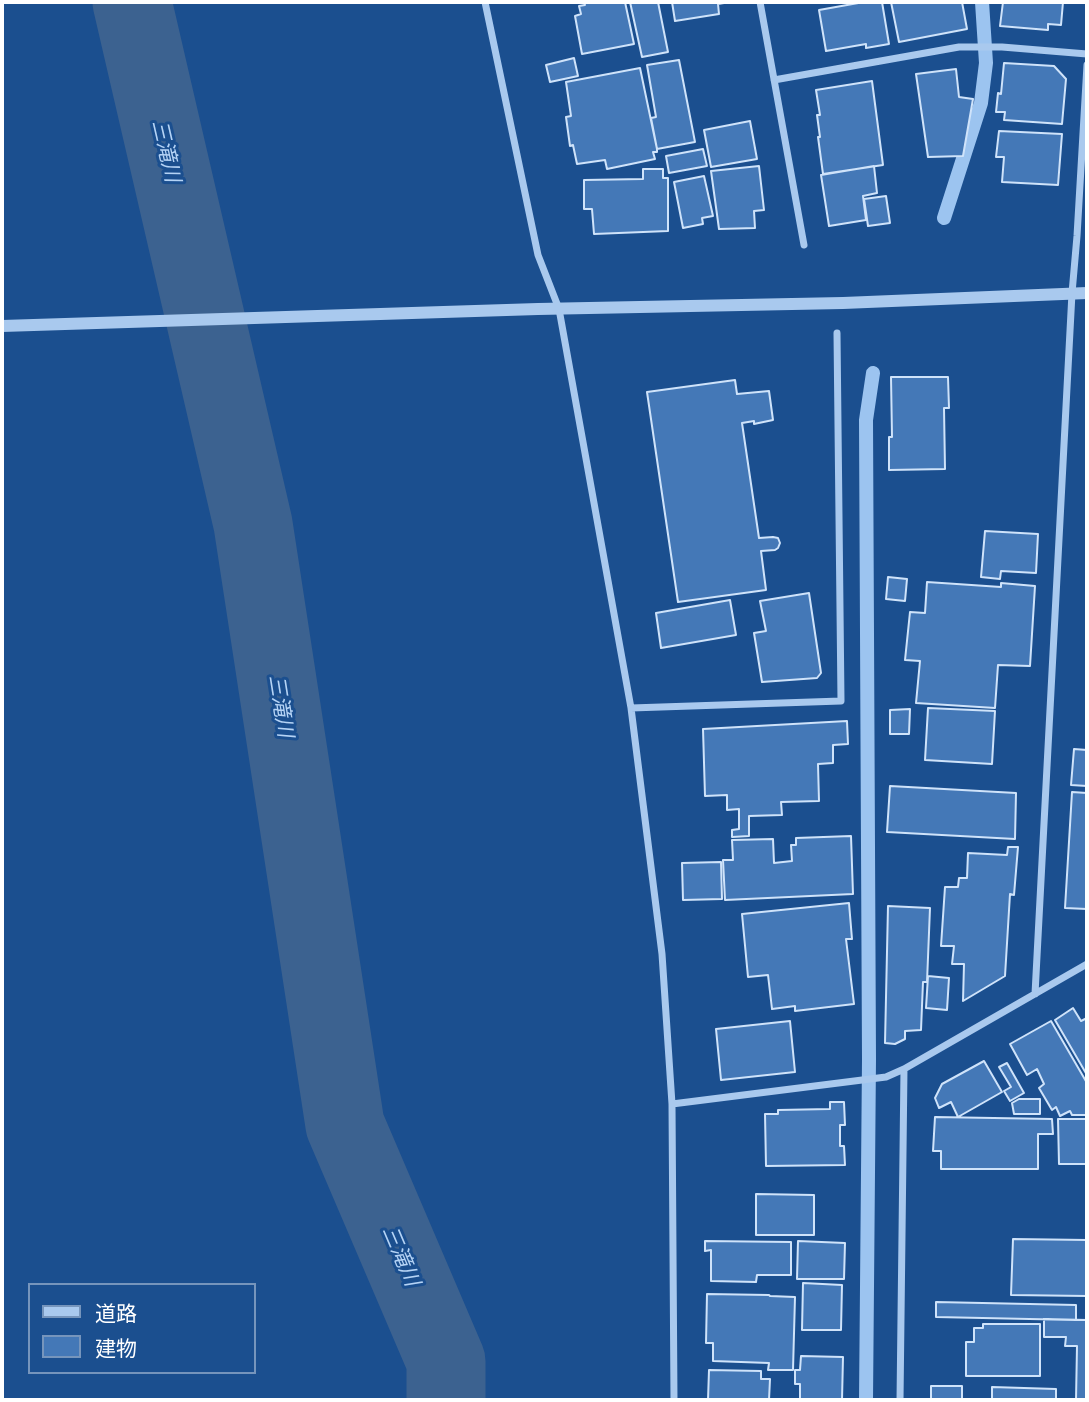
<!DOCTYPE html>
<meta charset="utf-8">
<style>
body{margin:0}
#map{position:relative;width:1089px;height:1402px;overflow:hidden;background:#1b4f8f;font-family:"Golos Text","Noto Sans JP",sans-serif}
canvas{display:block}
.frame{position:absolute;inset:0;border:4px solid #fff;pointer-events:none}
.legend{position:absolute;left:28px;top:1283px;width:228px;height:91px;box-sizing:border-box;background:#1b4f8f;border:2px solid #7695bc;margin:0;padding:9px 12px;list-style:none;font-size:21px;color:#fff}
.legend li{display:flex;align-items:center;gap:14px;height:35px}
.legend b{width:35px;border:2px solid #7695bc}
</style>
<div id="map">
<canvas width="1089" height="1402"></canvas>
<div class="frame"></div>
<ul class="legend">
<li><b style="height:9px;background:#a9c9ee"></b>道路</li>
<li><b style="height:19px;background:#4478b7"></b>建物</li>
</ul>
</div>
<script>
const context = document.querySelector('canvas').getContext('2d');
context.lineJoin = 'round';
function strokePath(path, color, width, dash) {
  context.strokeStyle = color;
  context.lineWidth = width;
  context.lineCap = dash ? 'butt' : 'round';
  context.setLineDash(dash || []);
  context.stroke(path);
}
function fillPath(path, color) {
  context.fillStyle = color;
  context.fill(path, 'evenodd');
}
function drawText(font, color, halo, rows, align = 'center') {
  context.font = font + ' "Golos Text","Noto Sans JP",sans-serif';
  context.lineWidth = 6;
  context.setLineDash([]);
  context.textBaseline = 'middle';
  context.strokeStyle = halo;
  context.fillStyle = color;
  for (const [text, x, y, turn = 0] of rows) {
    context.save();
    context.translate(x, y);
    context.rotate((+turn || 0) * Math.PI / 180);
    context.textAlign = isNaN(turn) ? turn : align;
    if (halo) context.strokeText(text, 0, 0);
    context.fillText(text, 0, 0);
    context.restore();
  }
}
strokePath(new Path2D(`
 M944,218l37,-115 5,-40 -4,-61
 M866,1400l3,-341 -3,-639 7,-47`), '#9cc4f0', 14);
strokePath(new Path2D(`
 M132,2l121,522 92,601 101,236v39`), '#3c6290', 79);
const building = new Path2D(`
 M584,2h41l9,42 -52,10 -7,-38 6,-2 -2,-8 6,-1z
 M630,2h28l10,50 -26,5z
 M672,2h58l-12,2 1,10 -44,7z
 M864,2h18l7,42 -23,4v-4l-40,7 -7,-41z
 M891,2h71l5,27 -68,13z
 M1003,2h60l-2,23 -13,-1v6l-48,-4z
 M574,58l4,18 -28,6 -4,-17z
 M679,60l16,82 -38,7 -6,-31 5,-1 -9,-52z
 M1004,63l50,3 12,13 -4,45 -58,-4 1,-8h-9l2,-19 3,1z
 M640,68l17,81v3h-4l2,7 -48,10 -2,-9 -28,4 -4,-19 -3,1 -4,-29 5,-1 -5,-34z
 M956,69l3,28 14,2 -10,57 -35,1 -12,-83z
 M872,81l11,84 -60,9 -5,-37h2l-3,-22h3l-4,-25z
 M750,121l7,38 -46,8 -7,-37z
 M999,131l63,3 -4,51 -56,-3 2,-25h-8z
 M703,149l4,17 -38,7 -3,-17z
 M759,166l5,44 -10,1 1,17 -36,1 -8,-58z
 M874,166l3,27 -14,3 3,24 -37,6 -8,-51z
 M643,169h20v9h5v53l-74,3 -2,-25h-8v-29l59,-1z
 M704,176l9,40 -11,2 1,6 -20,4 -9,-46z
 M886,196l4,27 -22,3 -4,-27z
 M891,377h57l1,31h-5l1,61 -56,1v-33h3z
 M735,380l2,14 32,-3 4,29 -19,4v-3l-12,2 17,115 14,-1 5,1 2,5 -2,5 -3,2 -14,1 5,39 -88,12 -31,-210z
 M985,531l53,3 -2,39 -35,-2 -1,8 -19,-2z
 M888,577l19,2 -2,22 -19,-2z
 M927,582l74,5v-4l34,3 -5,80 -32,-1 -3,43 -79,-5 4,-42 -15,-1 5,-48 15,1z
 M809,593l12,80 -4,5 -55,4 -8,-49 12,-2 -6,-30z
 M730,600l6,35 -75,13 -5,-35z
 M928,708l67,3 -3,53 -67,-4z
 M910,709l-1,25h-19v-24z
 M847,721l1,23 -15,1v18l-15,1 1,37 -38,1 1,13 -33,1v20l-17,1v-7l7,-1v-20l-12,1v-15l-22,1 -2,-67z
 M1074,749l13,1v36l-16,-1z
 M890,786l126,7 -1,46 -128,-7z
 M1072,792l15,1v116l-22,-1z
 M851,836l2,58 -128,6 -2,-40h10l-1,-20 41,-1 1,24 18,-2 -1,-16h5v-7z
 M1008,847h10l-4,48 -4,-1 -5,82 -42,25 1,-37h-12l2,-18h-13l4,-59h13l1,-9h8l1,-25 39,2z
 M721,862l1,37 -39,1 -1,-37z
 M849,903l3,36h-6l8,65 -59,7v-5l-23,3 -4,-34 -20,2 -6,-63z
 M888,906l42,2 -3,74h-4l-2,48 -16,1v8l-10,5 -10,-1z
 M928,976l21,2 -2,32 -21,-2z
 M1073,1008l8,13 6,-3v57l-32,-55z
 M790,1021l5,51 -74,8 -5,-51z
 M1051,1021l36,62v32h-15l-2,-4 -10,5 -4,-9 -4,3 -13,-22 5,-4 -7,-15 -10,6 -17,-31z
 M984,1061l18,31 -44,25 -7,-15 -12,6 -4,-10 7,-14z
 M1007,1063l17,30 -14,8 -6,-10 7,-4 -12,-20z
 M1019,1099h21v15h-26l-2,-11z
 M830,1102h14l1,23h-5v21h4l1,19 -79,1 -1,-52h13v-4l52,-1z
 M935,1117l117,2 1,15h-15v35h-97v-18h-8z
 M1058,1119h29v45h-28z
 M756,1194l58,1v40h-58z
 M1013,1239l74,1v56l-76,-1z
 M705,1241l86,1v33h-34l-1,7 -45,-1v-31l-6,1z
 M798,1241l47,2 -1,36h-47z
 M803,1283l39,2 -1,45h-39z
 M707,1294l62,1 1,1 25,1 -2,73h-25l1,-7 -56,-2v-18h-7z
 M936,1302l140,3v15l-140,-3z
 M1044,1319l43,1v80h-11l1,-54h-12l1,-9h-22z
 M983,1324h57v52h-74v-34h8v-14h9z
 M801,1356l42,1 -1,43h-42v-16h-5v-14h5z
 M709,1370l52,1v8h9l-1,21h-61z
 M931,1386h31v14h-31z
 M992,1387l64,2v11h-89h25z`);
fillPath(building, '#4478b7');
strokePath(building, '#cfe3fa', 2);
strokePath(new Path2D(`
 M485,2l53,253 21,54 72,399 31,246 10,150 2,296
 M760,2l44,243
 M774,80l185,-33h43l85,7
 M631,708l210,-7 -4,-368
 M1035,994l37,-701 5,-57 10,-171
 M672,1104l214,-27 18,-8
 M900,1400l4,-331 183,-105`), '#a9c9ee', 7);
strokePath(new Path2D(`
 M2,326l536,-17 305,-6 244,-10`), '#a9c9ee', 12);
drawText('italic 21px', '#b5d3f5', '#1b4f8f', [
 ["三滝川",166,151,77],
 ["三滝川",281,706,81],
 ["三滝川",401,1256,67]
]);
</script>
